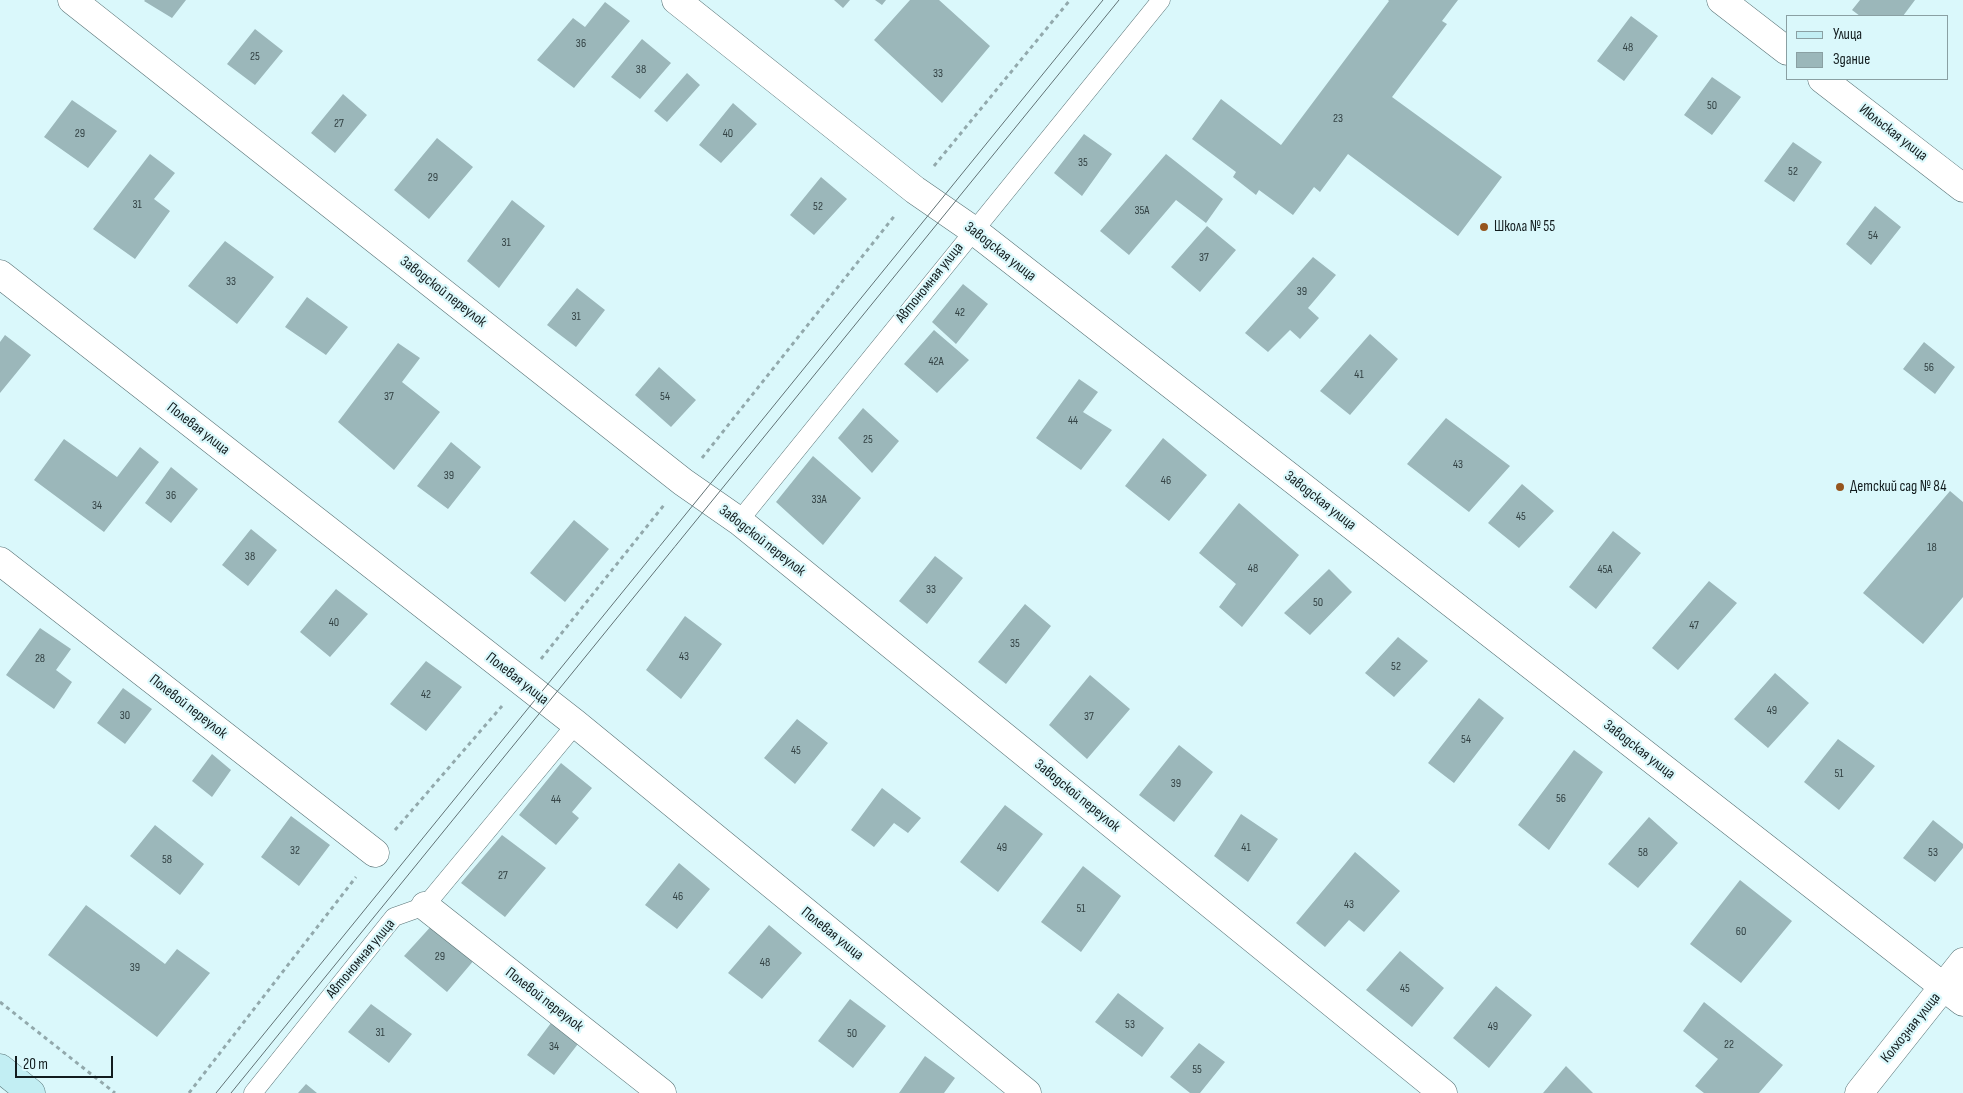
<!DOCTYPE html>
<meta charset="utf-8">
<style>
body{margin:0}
#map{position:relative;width:1963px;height:1093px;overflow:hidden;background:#daf8fb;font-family:"Sofia Sans Condensed",sans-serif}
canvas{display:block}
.legend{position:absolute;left:1786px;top:15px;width:162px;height:65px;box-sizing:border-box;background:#daf8fb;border:1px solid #8aa0a3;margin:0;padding:6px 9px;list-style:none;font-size:15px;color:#121c1e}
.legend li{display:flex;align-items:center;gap:10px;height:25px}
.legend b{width:25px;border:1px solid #8aa0a3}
.scale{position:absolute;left:15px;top:1056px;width:98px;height:22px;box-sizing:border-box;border:2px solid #121c1e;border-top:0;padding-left:6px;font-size:15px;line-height:18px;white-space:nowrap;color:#121c1e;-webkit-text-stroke:4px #daf8fb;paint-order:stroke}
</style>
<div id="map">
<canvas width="1963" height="1093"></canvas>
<ul class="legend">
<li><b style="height:6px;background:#c2eef3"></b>Улица</li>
<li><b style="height:14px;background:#9bb7ba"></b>Здание</li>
</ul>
<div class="scale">20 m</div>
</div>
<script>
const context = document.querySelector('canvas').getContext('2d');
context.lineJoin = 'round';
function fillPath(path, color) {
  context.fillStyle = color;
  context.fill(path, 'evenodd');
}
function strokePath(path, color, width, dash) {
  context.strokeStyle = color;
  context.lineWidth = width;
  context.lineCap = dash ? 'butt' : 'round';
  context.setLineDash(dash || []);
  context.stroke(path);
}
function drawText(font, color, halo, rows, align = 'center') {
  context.font = font + ' "Sofia Sans Condensed",sans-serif';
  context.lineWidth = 4.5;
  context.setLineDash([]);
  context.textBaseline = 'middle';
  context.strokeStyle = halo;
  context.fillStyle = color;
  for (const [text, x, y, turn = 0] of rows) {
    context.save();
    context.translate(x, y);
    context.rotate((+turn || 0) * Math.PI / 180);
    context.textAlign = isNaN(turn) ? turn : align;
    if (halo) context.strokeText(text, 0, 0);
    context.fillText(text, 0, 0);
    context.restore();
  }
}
fillPath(new Path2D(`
 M145,0h41l-14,18 -28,-17z
 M834,0h16l-7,8z
 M875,0h11l-4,5z
 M910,0h29l51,46 -48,57 -68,-63z
 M1388,0h70l-16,21 5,3 -55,73 110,80 -44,59 -110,-82 -28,38 -6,-5 -21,28 -34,-25 -3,5 -23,-18 3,-5 -44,-33 29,-40 60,46 108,-144z
 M1860,0h55l-12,16h-43l-8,-6z
 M605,2l25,19 -56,67 -37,-28 36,-42 12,9z
 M1631,16l27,20 -34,45 -27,-20z
 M255,29l28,22 -28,34 -28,-21z
 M642,39l29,24 -31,36 -29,-22z
 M687,73l13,12 -33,37 -13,-11z
 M1712,77l29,20 -29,38 -28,-20z
 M343,94l24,21 -32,38 -24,-20z
 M72,100l45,31 -29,37 -44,-31z
 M733,103l24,21 -36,39 -22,-18z
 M1084,134l28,20 -30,42 -28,-23z
 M437,138l36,29 -44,52 -35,-29z
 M1793,142l29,20 -28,40 -30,-21z
 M150,154l25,19 -21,26 16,12 -35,48 -42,-30z
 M1166,154l57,45 -17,24 -30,-23 -47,55 -29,-24z
 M821,177l26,22 -33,36 -24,-20z
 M512,200l33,26 -46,62 -32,-27z
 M1875,206l26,21 -30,38 -25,-21z
 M1207,226l29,24 -36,42 -29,-25z
 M225,241l49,36 -37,47 -49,-38z
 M1313,257l23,18 -28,33 11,10 -19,21 -10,-9 -22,22 -23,-19z
 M963,284l25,20 -32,40 -24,-22z
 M577,288l28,22 -29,37 -29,-22z
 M307,297l41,30 -22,28 -41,-28z
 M934,330l35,30 -32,33 -33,-29z
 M1370,334l28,25 -48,56 -30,-24z
 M5,335l26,20 -31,38v-51z
 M1924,342l31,25 -20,27 -32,-25z
 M398,343l22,15 -18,24 38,30 -46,58 -56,-48z
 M659,367l37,33 -25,27 -36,-32z
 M1079,379l19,13 -15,20 29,18 -31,40 -45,-32z
 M863,408l36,33 -27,32 -34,-35z
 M1446,418l64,48 -41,46 -62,-48z
 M1163,438l44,37 -38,46 -44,-35z
 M64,439l53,38 23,-30 19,15 -55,70 -70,-52z
 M451,442l30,25 -33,42 -31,-23z
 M813,456l48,42 -38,47 -47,-43z
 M171,467l27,22 -27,34 -26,-20z
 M1522,484l32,27 -35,37 -31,-25z
 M1950,491l13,11v95l-40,47 -60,-51z
 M1239,503l60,52 -57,72 -23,-20 17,-23 -37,-31z
 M574,520l35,29 -44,53 -35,-29z
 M251,529l26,21 -29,36 -26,-21z
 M1613,531l28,22 -45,56 -27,-22z
 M935,556l28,22 -36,46 -28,-23z
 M1329,569l23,23 -42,43 -26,-22z
 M1709,581l28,22 -59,67 -26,-22z
 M336,589l32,25 -38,43 -30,-25z
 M1025,604l26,22 -45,58 -28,-22z
 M685,616l37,28 -41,55 -35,-29z
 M40,628l31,21 -15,21 16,12 -18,27 -48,-34z
 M1398,637l30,24 -34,36 -29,-24z
 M426,661l36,26 -36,44 -36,-27z
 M1775,673l34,30 -41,45 -34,-29z
 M1090,675l40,34 -43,50 -38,-34z
 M123,688l29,21 -27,35 -28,-21z
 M1479,698l25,20 -50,65 -26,-20z
 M797,719l31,24 -33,41 -31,-26z
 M1838,739l37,27 -36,44 -35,-28z
 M1179,745l34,27 -39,50 -35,-27z
 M1574,750l29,22 -54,78 -31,-25z
 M212,754l19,16 -19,27 -20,-16z
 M561,763l31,25 -20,24 7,6 -23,27 -37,-30z
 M882,788l39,30 -13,15 -14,-10 -20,24 -23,-17z
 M1005,805l38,29 -45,58 -38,-30z
 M1241,814l37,25 -30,43 -34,-26z
 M291,816l39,29 -31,41 -38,-29z
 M1649,817l29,26 -40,45 -30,-24z
 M1933,820l30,24v4l-28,34 -32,-24z
 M155,825l49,39 -24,31 -50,-39z
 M502,835l44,33 -41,49 -44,-34z
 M1355,852l45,39 -36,41 -15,-12 -24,27 -29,-24z
 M679,863l31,26 -33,40 -32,-24z
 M1083,866l38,30 -40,56 -40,-30z
 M1740,880l52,41 -51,62 -51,-39z
 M86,905l79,59 12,-15 33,24 -53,64 -109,-82z
 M434,923l41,36 -28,33 -43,-36z
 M769,925l33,28 -40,46 -34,-26z
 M1400,951l44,37 -32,39 -46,-37z
 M1496,986l36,29 -43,53 -36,-30z
 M1118,993l46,35 -22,29 -47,-35z
 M850,999l36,27 -33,42 -35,-27z
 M1704,1002l79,63 -24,28h-55l-9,-7 23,-27 -35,-28z
 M371,1004l41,30 -23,29 -41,-31z
 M554,1019l27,21 -27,35 -27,-20z
 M1199,1043l26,19 -25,31h-10l-20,-16z
 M925,1056l30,22 -11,15h-45z
 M1566,1066l27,27h-50z
 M306,1084l11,9h-19z`), '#9bb7ba');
const lane = new Path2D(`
 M739,521l422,-521
 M253,1093l141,-176 31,-11 151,-182`);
const street = new Path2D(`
 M72,0l611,482 56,39 704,572
 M676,0l239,190 58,40 990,772
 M1721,0l66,51
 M1822,79l141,109
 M0,274l576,450 451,369
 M0,561l375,292
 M425,906l237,187
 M1859,1093l104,-131`);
const secondary = new Path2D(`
 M0,1068l31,25`);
strokePath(lane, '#597376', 19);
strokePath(street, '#597376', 29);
strokePath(secondary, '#597376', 29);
strokePath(new Path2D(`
 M934,166l136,-166
 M702,458l194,-244
 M541,659l123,-154
 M395,830l107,-124
 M0,1002l115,91
 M189,1093l167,-216`), '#92a9ac', 3, [4, 4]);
strokePath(lane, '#fff', 18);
strokePath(street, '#fff', 28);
strokePath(secondary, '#c2eef3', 28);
strokePath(new Path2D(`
 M216,1093l887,-1093
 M231,1093l888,-1093`), '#617275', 1);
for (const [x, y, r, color] of [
 [1484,227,5,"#95551e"],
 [1840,487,5,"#95551e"]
]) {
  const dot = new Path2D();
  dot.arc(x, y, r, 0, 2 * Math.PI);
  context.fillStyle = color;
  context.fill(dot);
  strokePath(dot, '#daf8fb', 2);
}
drawText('12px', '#344345', null, [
 ["36",581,44],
 ["48",1628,48],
 ["25",255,57],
 ["38",641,70],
 ["33",938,74],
 ["50",1712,106],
 ["23",1338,119],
 ["27",339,124],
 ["29",80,134],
 ["40",728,134],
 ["35",1083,163],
 ["52",1793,172],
 ["29",433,178],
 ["31",137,205],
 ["52",818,207],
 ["35А",1142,211],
 ["54",1873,236],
 ["31",506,243],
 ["37",1204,258],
 ["33",231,282],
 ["39",1302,292],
 ["42",960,313],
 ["31",576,317],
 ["42А",936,362],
 ["56",1929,368],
 ["41",1359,375],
 ["37",389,397],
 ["54",665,397],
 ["44",1073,421],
 ["25",868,440],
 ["43",1458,465],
 ["39",449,476],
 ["46",1166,481],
 ["36",171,496],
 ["33А",819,500],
 ["34",97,506],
 ["45",1521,517],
 ["18",1932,548],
 ["38",250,557],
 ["48",1253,569],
 ["45А",1605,570],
 ["33",931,590],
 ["50",1318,603],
 ["40",334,623],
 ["47",1694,626],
 ["35",1015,644],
 ["43",684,657],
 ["28",40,659],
 ["52",1396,667],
 ["42",426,695],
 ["49",1772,711],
 ["30",125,716],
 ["37",1089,717],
 ["54",1466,740],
 ["45",796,751],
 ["51",1839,774],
 ["39",1176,784],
 ["56",1561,799],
 ["44",556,800],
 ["49",1002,848],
 ["41",1246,848],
 ["32",295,851],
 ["58",1643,853],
 ["53",1933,853],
 ["58",167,860],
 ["27",503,876],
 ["46",678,897],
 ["43",1349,905],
 ["51",1081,909],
 ["60",1741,932],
 ["29",440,957],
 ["48",765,963],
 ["39",135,968],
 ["45",1405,989],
 ["53",1130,1025],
 ["49",1493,1027],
 ["31",380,1033],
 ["50",852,1034],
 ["22",1729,1045],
 ["34",554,1047],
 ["55",1197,1070]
]);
drawText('15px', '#121c1e', '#daf8fb', [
 ["Июльская улица",1893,133,38],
 ["Заводская улица",1000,252,38],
 ["Автономная улица",930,283,-51],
 ["Заводской переулок",443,292,38],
 ["Полевая улица",198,429,38],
 ["Заводская улица",1320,501,38],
 ["Заводской переулок",762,541,38],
 ["Полевая улица",517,679,38],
 ["Полевой переулок",188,707,38],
 ["Заводская улица",1639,750,38],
 ["Заводской переулок",1077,796,39],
 ["Полевая улица",832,934,39],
 ["Автономная улица",361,959,-50],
 ["Полевой переулок",544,1000,38],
 ["Колхозная улица",1911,1028,-51]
]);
drawText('15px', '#121c1e', '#daf8fb', [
 ["Школа № 55",1494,227],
 ["Детский сад № 84",1850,487]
], 'left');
</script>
